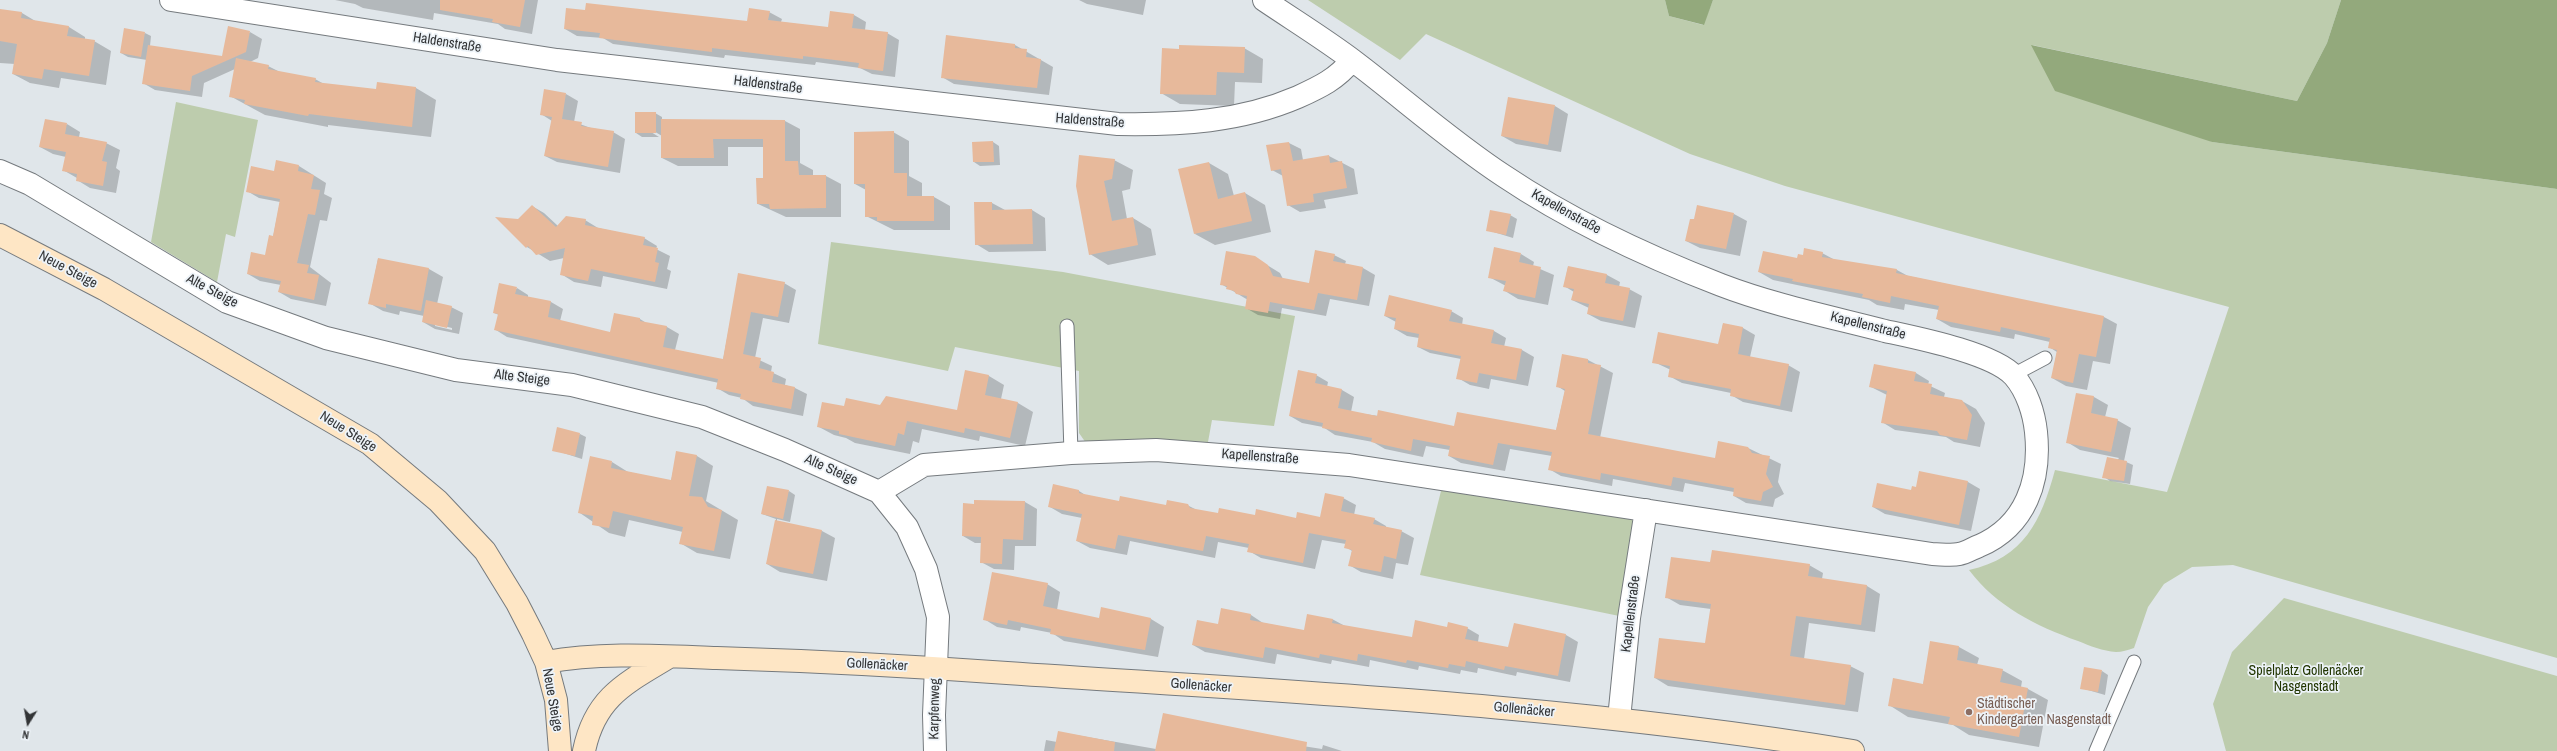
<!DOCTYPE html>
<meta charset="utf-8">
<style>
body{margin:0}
#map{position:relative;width:2557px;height:751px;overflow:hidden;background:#e0e6ea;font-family:"Archivo Narrow",sans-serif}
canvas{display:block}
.north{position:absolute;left:8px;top:703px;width:40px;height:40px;-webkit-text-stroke:3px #edf3f8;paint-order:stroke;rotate:191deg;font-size:11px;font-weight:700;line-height:16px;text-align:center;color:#323436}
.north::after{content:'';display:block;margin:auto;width:14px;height:18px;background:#323436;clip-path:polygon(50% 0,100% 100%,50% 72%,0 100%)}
</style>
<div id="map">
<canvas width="2557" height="751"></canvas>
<div class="north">N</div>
</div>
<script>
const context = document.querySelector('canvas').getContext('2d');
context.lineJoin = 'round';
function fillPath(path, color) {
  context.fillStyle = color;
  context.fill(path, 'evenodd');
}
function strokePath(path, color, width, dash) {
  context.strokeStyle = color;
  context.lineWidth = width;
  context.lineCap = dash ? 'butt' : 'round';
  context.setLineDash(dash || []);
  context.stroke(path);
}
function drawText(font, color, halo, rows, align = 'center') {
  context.font = font + ' "Archivo Narrow",sans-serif';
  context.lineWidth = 3.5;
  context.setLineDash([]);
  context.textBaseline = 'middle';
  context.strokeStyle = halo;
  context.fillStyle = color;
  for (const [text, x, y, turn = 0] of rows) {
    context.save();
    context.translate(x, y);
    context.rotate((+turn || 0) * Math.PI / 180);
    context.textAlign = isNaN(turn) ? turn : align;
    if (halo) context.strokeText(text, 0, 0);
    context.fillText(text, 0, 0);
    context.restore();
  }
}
fillPath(new Path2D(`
 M1308,0h357l4,16 34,9 10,-25h628l-14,43 -30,58 -265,-56 180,97 345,47v469l-324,-93 -41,2 -28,17 -16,23 -14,41c-6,2 -12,4 -18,4 -13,-1 -26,-6 -38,-11 -42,-15 -82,-35 -109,-71 55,-12 72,-49 86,-100l112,22 62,-185 -444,-121 -95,-32 -264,-120 -26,26z
 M176,102l82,18 -23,117 -9,-3 -9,48 -66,-40z
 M831,242l232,30 232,44 -21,110 -62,-6 -4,22 -57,-2 -65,3 -7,-10v-62l-124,-24 -7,24 -130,-27z
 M1444,479l202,31 -17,108 -209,-43z
 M2284,598l273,78v75h-331l-13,-47 19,-52z`), '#bdccad');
fillPath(new Path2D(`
 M1665,0h48l-9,25 -35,-9z
 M2341,0h216v189l-345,-47 -157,-51 -24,-46 266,56 30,-58z`), '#93a97c');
fillPath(new Path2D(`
 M335,0h203l-6,34 -27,-5 -7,-5 -64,-11 -1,7 -70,-12 -8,-4z
 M1079,0h67l-3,15 -56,-11z
 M0,10l22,3 15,9 32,5 16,10v2l9,2 17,10 -5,34 -45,-7 -2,10 -29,-5 -17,-9 2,-10 -15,-1z
 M769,12l13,7 -1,3 48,6 25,-13 12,7 -1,8 22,3 12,7 -4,37 -23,-3 -12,-6 -44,-6 -1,3 -90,-10 -1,3 -111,-14 -10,-6 -26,-2 -12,-7 183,-7z
 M250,32l12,7 -4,19 -8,4 18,4 12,6 35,7 9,5 53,6 1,-6 38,4 20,12 -5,37 -103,-12v2l-63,-12 -35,-19 5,-27 -31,14 -2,14 -47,-7 -12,-7 4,-23 -19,-3 -7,-4 24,-20 6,3 -1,10 73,11z
 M1015,45l38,22 -4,28 -95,-11 -12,-7z
 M1244,48l19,11 -1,24 -27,-1 -1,24 -54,-2 -19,-11 19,-43z
 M566,94l12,7 -4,21 17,6 22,4 12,7 -5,34 -63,-11 -12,-6 7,-35 -11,-7z
 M1555,106l13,8 -7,38 -45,-8 -14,-8z
 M655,113l7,4v3l123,1 15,8v34l13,7v6h13l15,8v33h-55l-28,-13 6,-24v-33h-36v19h-50l-16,-8v-22l-10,-6 -1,2 8,5h-17l-6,-4z
 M67,124l13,8 -1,5 27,6 14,7 -4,18 4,3 -4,22 -26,-5 -13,-8v-2l-14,-8 3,-13 -13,-3 -13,-7z
 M893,132l16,9v35l13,7v14h12l16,9v24h-56l-28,-14v-26l-11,-6z
 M993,142l6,4 1,19 -20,1 -6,-4z
 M1289,143l12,6 2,11 26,-4 25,13 4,25 -34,6 2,8 -26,4 -12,-7 -5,-29 -11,-6 -4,-24z
 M1114,160l19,10 -3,19 -8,2 5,28 6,-1 18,11 5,26 -48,10 -18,-11 -13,-68z
 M1209,163l19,11 6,22 11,-3 20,12 6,27 -56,13 -20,-11z
 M299,166l27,17 -2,11 8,4 -5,23 -7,-1 -10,47 21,16 -5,23 -35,-7 -12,-7 2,-7 -21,-4 -12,-7 18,-18 7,-19 7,-35 -21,-4 -12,-7 27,-19z
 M992,203l13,7h27l13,8 1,33 -57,1 -13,-8z
 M532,206l12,7 14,13 27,-6 13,8 46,10 13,8 -1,3 14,7 -3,13 4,2 -4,18 -64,-13 -2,11 -27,-5 -13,-8 3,-16 -14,3 -23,-14 -9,-27z
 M1734,214l13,7 -7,35 -40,-8 -14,-7z
 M1510,215l7,4 -4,19 -26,-8z
 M1822,253l13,7 62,10 11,6 196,41 13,7 -7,40 -17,-3 -6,29 -21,-4 -14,-8 5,-26 -8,-5 1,-5 -35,-8 -1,5 -63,-12 -14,-8 2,-9 -34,-6 -1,6 -27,-5 -8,-5 -96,-20 -14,-8 45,-16z
 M1521,254l13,8 -1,4 21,9 -6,30 -30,-6 -13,-8 1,-5 -17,-9z
 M1334,255l12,6 -1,3 18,4 12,7 -6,31 -39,-7 -4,17 -44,-8 -2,11 -22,-4 -12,-7 2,-8 -27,-16 33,-27 26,16 3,6 26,5z
 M378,259l51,10 14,8 -6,27 14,3 12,6 -4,21 -24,-5 -12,-7 1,-6 -24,-5 -1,4 -16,-4 -14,-8zM435,324l17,4v2l-17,-4z
 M1568,267l39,8 13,7 -1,5 10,2 13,7 -7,32 -34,-7 -13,-7 1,-6 -17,-8 2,-8 -10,-6z
 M739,274l45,9 12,7 -7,33 -26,-5 -8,40 17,8 -1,6 15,7 -1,6 10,3 12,6 -4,22 -50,-10 -11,-8 -13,-3 -12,-7 2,-5 -212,-46 -11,-7 3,-15 -5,-2 23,-25 11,7v3l23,4 12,7 -3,12 51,12 29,-14 8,5 19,3 12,7 -4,16 48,10z
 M1451,311l12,7 -1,7 32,6 12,7 -2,9 18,3 12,7 -6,29 -37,-7 -2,10 -19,-4 -12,-7 3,-19 -31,-6 -12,-6 1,-9 -12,-2 -12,-7 1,-7 -11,-6z
 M1723,324l20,4 12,7 -5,22 38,8 12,7 -8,40 -49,-10 -12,-7v-2l-49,-10 -13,-7 2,-6 -17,-8 65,-17z
 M1588,360l25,13 -13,65 116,21 32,-11 33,16 -3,18 6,12 -9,5 -2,8 -27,-4 -12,-7v-4l-49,-9 -2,9 -70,-13 -1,7 -51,-10 -12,-7 3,-13 -42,-7 -5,22 -44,-8 -12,-7 1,-6 -24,-4 -3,11 -38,-8 -12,-7 -38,-7 -12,-8 -21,-4 -12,-7 26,-41 12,7 -1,5 15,3 12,7 -3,15 104,15 101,4 9,-40 -8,-5z
 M966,372l23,4 15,9 -3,14 17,4 15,9 -8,34 -45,-10 -1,5 -57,-12 -3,14 -6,-2 -3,13 -55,-11 -9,-5 -12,-3 -15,-8 26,-20 35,-1 78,5z
 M1916,373l13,8 -1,4 17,8 -1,4 18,4 14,8 9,14 -5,24 -26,-5 -8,-5 -51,-7 -13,-8 5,-27 -16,-8z
 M2077,394l17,3 14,8 -3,12 12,3 14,8 -7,33 9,4 -3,19 -20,-3 -6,-4 15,-19 -39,-8 -13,-8z
 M580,434l6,3 -4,22 -28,-9z
 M677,453l20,3 16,10 -7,35 32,19 -8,39 -33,-6 -17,-10 3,-11 -54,-12 -4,17 -16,-4 -29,-20 32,-51 16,10 43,9z
 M1968,482l12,7 -9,42 -86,-17 -12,-7 44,-19z
 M789,491l6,4 -5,27 -13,-3v2l45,10 13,7 -8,43 -47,-9 -13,-8 9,-45 -14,-5z
 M1079,491l8,5 33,6 47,5 20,-2 10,5 22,5 78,4 24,-1 22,-20 13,7 -2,10 20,4 12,7v2l15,3 13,7 -6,27 -12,-2 -3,16 -32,-7 -12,-7 3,-14 -6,-4v-3l-24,-4 -7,29 -54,-11 -12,-7v-3l-31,-6 -3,16 -85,-17 -3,14 -37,-7 -13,-7 5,-23 -20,-4 -12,-7z
 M1025,502l12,7 -1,37h-21l-1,24 -20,-1 -13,-7 1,-19h-7l-12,-7 12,-31z
 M1711,563l98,2 14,8 -1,6 45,7 13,8 -5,38 -66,-9 -5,36 46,7 14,7 -6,39 -190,-26 -13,-8 51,-34 5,-35 -31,-4 -14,-8z
 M1047,584l13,8 -3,18 43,9h51l13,8 -6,30 -94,-16 -12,-8 -31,-6 -1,4 -23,-4 -13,-8z
 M1222,609l29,6 12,8 42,8 27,-12 13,7 67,13 36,-11h19l12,7 -1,7 31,7 57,-14 12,7 -8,40 -53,-10 -1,4 -38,-8 -1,5 -16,-3 -1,4 -41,-8 -1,4 -48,-10 -1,7 -37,-7 -1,4 -54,-10 -2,10 -70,-12 -12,-7 26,-20z
 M1931,642l28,5 20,11 -2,7 25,5 20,11 -1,6 7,2 20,11 -9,47 -70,-12 -16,-10 -45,-8 -19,-12 34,-20z
 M2102,671l6,4 -3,20 -24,-7z
 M1059,732l97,17 134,-5 32,5 1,-4 19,6h-298l2,-11 11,2z`), '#0003');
fillPath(new Path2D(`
 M440,0h85l-5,27 -28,-5 1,-3 -53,-9z
 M586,3l161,18 2,-13 21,3 -2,9 60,7 2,-16 24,3 -2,14 36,4 -5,39 -25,-3 1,-5 -56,-7v3l-91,-11v4l-48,-6 -65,-8 1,-5 -36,-4 2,-21 19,2z
 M0,9l22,3 -1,6 48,8 -2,10 28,4 -6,36 -45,-7 -2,10 -30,-5 5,-30 -17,-3z
 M228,26l22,5 -4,21 -54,24 -2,15 -48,-7 6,-39 74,11z
 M124,28l21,4 -4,25 -21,-4z
 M946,35l69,9v4l12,1 -1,8 15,2 -4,29 -96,-10z
 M1179,45l66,2 -1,26 -27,-1 -1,23 -56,-1 2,-46 17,1z
 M236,58l33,7 -1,4 48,9 -1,4 61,7 1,-7 39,5 -4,40 -103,-13 -1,2 -64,-12 1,-4 -16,-3z
 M544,89l22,4 -4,26 20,3 -1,4 33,5 -6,36 -64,-11 8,-39 -12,-2z
 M1508,97l47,8 -7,40 -47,-9z
 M635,112h21v21h-21z
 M45,119l22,4 -2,11 42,8 -5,19 5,1 -4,24 -27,-5 1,-7 -15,-3 4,-19 -27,-5z
 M661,119l124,1v41h13l1,14h27v33l-56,1 -1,-5h-12l-1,-26h7v-39h-50l1,19h-53z
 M894,131v42h13v23h27v25h-57v-4h-12v-33h-11v-52z
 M993,141l1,21h-21l-1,-20z
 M1289,142l4,19 36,-6 1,8 12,-2 5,27 -34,6 1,8 -27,4 -6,-37 -10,2 -5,-26z
 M1079,155l36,4 -3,20 -8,2 8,40 21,-4 5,28 -49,10 -13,-69z
 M276,160l23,5 -1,6 16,4 -3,14 9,1 -5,25 -7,-1 -11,49 12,2 -2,8 12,2 -5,25 -36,-8 3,-11 -34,-7 4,-22 14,3 4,-20 4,1 7,-37 -34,-7 5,-26 23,5z
 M1209,162l9,37 27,-7 7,29 -58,13 -16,-65z
 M974,202h18v8l40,-1 1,35 -58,1z
 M532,205l24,22 10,-11 20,3 -1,6 60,12 -2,8 15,3 -3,14 4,1 -4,19 -64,-13 -3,12 -28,-6 5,-27 -29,7 -8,-9 -2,2 -31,-31 23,2z
 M1697,205l37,8 -8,36 -41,-8 5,-22h4z
 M1490,210l21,4 -5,21 -20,-4z
 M1494,247l27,6 -2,9 22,5 -6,31 -32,-7 3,-10 -18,-3z
 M1804,248l19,4 -1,5 75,12 -1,4 208,43 -8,41 -17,-3 -6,29 -22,-5 6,-28 -9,-2 2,-10 -49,-11 -1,5 -64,-13 3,-13 -48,-10 -1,7 -28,-6 1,-3 -71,-13 1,-2 -35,-7 5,-21 34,7 1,-4 5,1z
 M1315,250l20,4 -2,7 30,6 -6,33 -39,-7 -4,17 -44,-8 -2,11 -23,-4 2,-13 -11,-2 -2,-3 -8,-2 1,-3 -7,-1 6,-34 29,5 13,9 5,11 36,7z
 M378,258l51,10 -8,43 -35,-7v4l-18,-4z
 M1568,266l39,8 -2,9 25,5 -7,33 -36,-7 2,-10 -18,-4 3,-11 -11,-2z
 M738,273l47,9 -7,35 -27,-5 -8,42 18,4 -2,10 15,4 -2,10 23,5 -4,22 -51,-10 1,-5 -25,-5 2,-10 -224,-49 4,-16 -5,-1 6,-30 18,4 -2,7 36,7 -3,16 62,15 4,-19 26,5v3l27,5 -4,21 60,12z
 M1389,295l63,15 -3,11 45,9 -3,13 31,6 -6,31 -37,-7 -2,10 -21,-4 5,-23 -44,-9 2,-13 -25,-5 2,-11 -12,-2z
 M426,300l26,6 -5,22 -25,-6z
 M1723,323l20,4 -5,27 51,10 -9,42 -50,-10 1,-7 -63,-12 2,-11 -18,-3 6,-31 60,12z
 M1562,354l26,5v4l13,2 -13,69 127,24 3,-17 30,6 4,6 18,3 -4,18 7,13 -10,5 -2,9 -28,-5 1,-8 -61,-11 -2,9 -70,-13 -1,7 -52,-10 4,-18 -54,-9 -5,22 -45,-9 2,-10 -37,-7 -2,12 -40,-9 1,-4 -50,-10 1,-5 -34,-7 9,-46 19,4 -2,9 27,6 -4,19 39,8 1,-6 76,16 3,-14 99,18 9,-41 -9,-2z
 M1874,364l42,8 -2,9 18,3 -2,10 32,6 10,15 -5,25 -27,-5 -3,-4 -56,-8 6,-32 -18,-4z
 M965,370l24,5 -4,20 33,7 -8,36 -45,-10 -1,5 -57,-12 -3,14 -6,-2 -3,13 -56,-12v-3l-22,-4 5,-25 22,4 2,-8 34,7 6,-9 71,14z
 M2076,393l18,3 -3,17 27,6 -7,33 -45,-9z
 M557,427l23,6 -5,23 -23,-5z
 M676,451l21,4 -8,41 13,1 6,10 14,3 -8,41 -35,-7 4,-17 -70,-16 -4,17 -17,-3 1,-9 -15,-3 12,-57 22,5 -1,7 60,12z
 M2107,457l20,4 -3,20 -22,-3z
 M1919,471l49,10 -9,44 -87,-18 5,-24 34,7 1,-4 4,1z
 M1053,484l26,6v3l40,8 1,-5 46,9 1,-5 21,4 2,4 28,5 1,-5 36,7 1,-6 40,9 1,-6 23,5 5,-24 19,4 -3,14 34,7 -2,6 29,6 -6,29 -12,-3 -3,16 -33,-6 4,-16 -8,-2 2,-8 -37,-7 -6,30 -56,-11 2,-8 -43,-8 -3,15 -85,-16 -3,14 -39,-8 6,-27 -34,-7z
 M767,486l22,4 -6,29 -22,-5z
 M974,500l51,1 -2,39 -20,-1 -1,25 -22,-1 1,-26 -19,-1 1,-33 11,1z
 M775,520l47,10 -9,44 -47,-10z
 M1712,550l98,14 -2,12 59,9 -6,40 -65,-9 -6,40 61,9 -6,40 -191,-27 5,-40 46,5 6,-39 -46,-6 6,-41 39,5z
 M992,572l56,11 -5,23 56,12 2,-11 50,11 -6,32 -95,-16 1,-5 -43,-9 -1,5 -24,-5z
 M1221,608l30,6 -1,6 54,10 3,-16 26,5 -1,4 80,14 3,-17 32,7 1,-5 20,5 -3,12 43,8 6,-24 52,11 -8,42 -53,-10 -1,4 -38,-9 -1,6 -16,-3 -1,4 -41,-8 -1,3 -48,-9 -1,7 -37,-7 -1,4 -54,-11 -2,11 -71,-13 5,-25 21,4z
 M1930,641l29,5 -2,14 46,9 -3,13 28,6 -9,49 -71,-13 2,-7 -62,-11 5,-28 30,6z
 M2084,667l18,3 -4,22 -18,-3z
 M1163,713l144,29 -1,9h-151z
 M1058,731l57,11 -1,9h-60z`), '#e7b99b');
const lane = new Path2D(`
 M1067,326l4,127
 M2013,375l32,-17
 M2096,751l38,-89`);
const street = new Path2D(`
 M171,0l386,60 561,64c62,1 122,-2 180,-27 22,-10 39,-18 54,-37
 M0,171l30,13 197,118 99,36 130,32 116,15 130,32 83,33 94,42 28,35 19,42 12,48 -4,98 1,36
 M879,492l45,-27 147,-12 85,-3 193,15 583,89c8,0 19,2 27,0 7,-1 14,-6 20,-8 47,-20 62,-66 57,-114 -2,-19 -9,-41 -22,-56 -21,-23 -97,-38 -129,-45 -54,-14 -112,-26 -164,-46 -75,-29 -150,-64 -217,-109 -52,-34 -99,-76 -149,-114 -29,-22 -60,-41 -91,-62
 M1619,719l10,-101 17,-108`);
const secondary = new Path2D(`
 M0,235l104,54 266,155 68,57 47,50 32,52 16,31 13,28 10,38 4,51
 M546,662c55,-10 115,-6 171,-4 97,3 193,8 290,15 282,19 566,32 846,78
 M584,751c11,-54 42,-68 85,-94`);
strokePath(lane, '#757a7e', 15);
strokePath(street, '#757a7e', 24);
strokePath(secondary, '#757a7e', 24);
strokePath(lane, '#fff', 13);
strokePath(street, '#fff', 22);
strokePath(secondary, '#fee6c5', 22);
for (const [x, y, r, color] of [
 [1969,712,4,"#8d6e63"]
]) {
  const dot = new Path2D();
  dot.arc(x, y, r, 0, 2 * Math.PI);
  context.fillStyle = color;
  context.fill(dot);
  strokePath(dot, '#edf3f8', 1.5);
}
drawText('14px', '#323436', '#edf3f8', [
 ["Haldenstraße",447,43,9],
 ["Haldenstraße",768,85,7],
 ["Haldenstraße",1090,121,4],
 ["Kapellenstraße",1566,212,29],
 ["Neue Steige",68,270,28],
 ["Alte Steige",212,291,28],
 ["Kapellenstraße",1868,326,14],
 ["Alte Steige",522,378,7],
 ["Neue Steige",348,432,32],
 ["Kapellenstraße",1260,457,4],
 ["Alte Steige",831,470,24],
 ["Kapellenstraße",1631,614,-83],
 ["Gollenäcker",877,665,3],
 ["Gollenäcker",1201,686,4],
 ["Neue Steige",552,700,80],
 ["Karpfenweg",935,709,-89],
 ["Gollenäcker",1524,710,5]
]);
drawText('14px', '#223602', '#edf3f8', [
 ["Spielplatz Gollenäcker",2306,671],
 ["Nasgenstadt",2306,687]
]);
drawText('14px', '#785e54', '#edf3f8', [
 ["Städtischer",1977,704],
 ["Kindergarten Nasgenstadt",1977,720]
], 'left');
</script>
